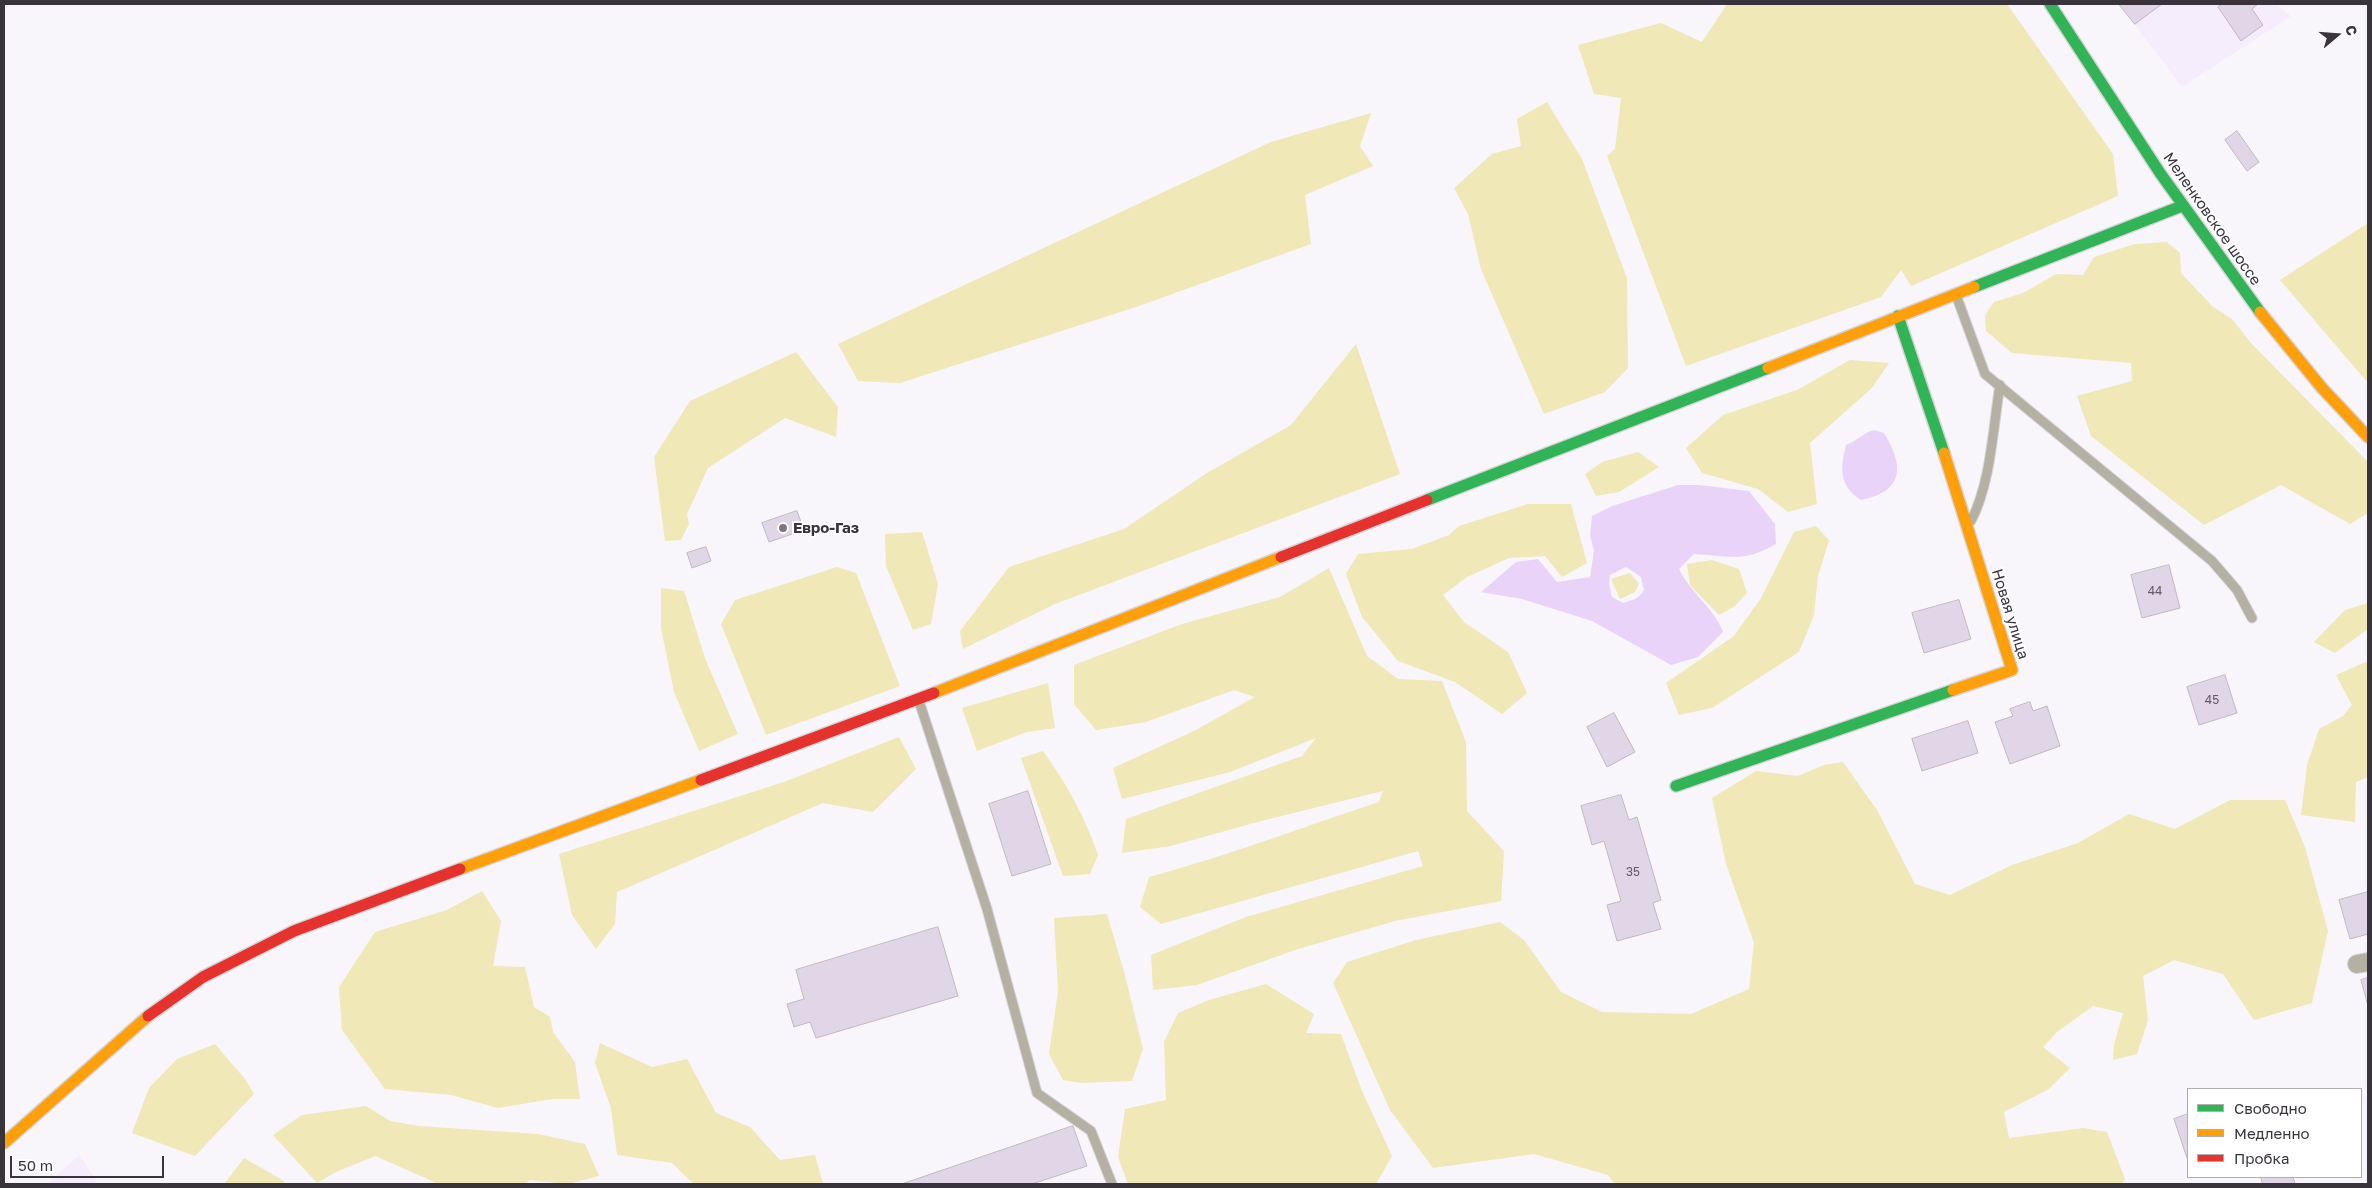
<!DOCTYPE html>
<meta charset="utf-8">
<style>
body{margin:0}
#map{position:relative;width:2372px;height:1188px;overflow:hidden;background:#f8f5fb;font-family:"Golos Text",sans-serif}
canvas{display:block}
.frame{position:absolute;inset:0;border:5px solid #39343c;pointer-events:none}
.legend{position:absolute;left:2187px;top:1088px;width:175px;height:90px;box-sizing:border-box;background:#fff;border:1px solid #b0aeb1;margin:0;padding:6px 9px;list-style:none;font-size:15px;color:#39343c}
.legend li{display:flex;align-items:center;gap:10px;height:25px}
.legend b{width:25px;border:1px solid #b0aeb1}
.north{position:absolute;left:2312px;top:10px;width:50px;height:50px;-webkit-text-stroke:4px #fff;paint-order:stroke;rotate:72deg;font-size:14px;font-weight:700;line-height:20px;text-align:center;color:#39343c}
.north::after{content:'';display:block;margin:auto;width:18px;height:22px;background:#39343c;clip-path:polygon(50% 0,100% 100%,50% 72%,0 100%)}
.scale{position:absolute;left:10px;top:1156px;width:154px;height:22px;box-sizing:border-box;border:2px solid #39343c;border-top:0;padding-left:6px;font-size:15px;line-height:18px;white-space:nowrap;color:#39343c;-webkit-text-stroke:4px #fff;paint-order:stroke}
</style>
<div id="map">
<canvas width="2372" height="1188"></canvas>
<div class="frame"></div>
<ul class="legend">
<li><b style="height:6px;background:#30b455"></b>Свободно</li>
<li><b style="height:6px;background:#ff9f0a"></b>Медленно</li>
<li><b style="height:6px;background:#e5322d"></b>Пробка</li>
</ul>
<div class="north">С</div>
<div class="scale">50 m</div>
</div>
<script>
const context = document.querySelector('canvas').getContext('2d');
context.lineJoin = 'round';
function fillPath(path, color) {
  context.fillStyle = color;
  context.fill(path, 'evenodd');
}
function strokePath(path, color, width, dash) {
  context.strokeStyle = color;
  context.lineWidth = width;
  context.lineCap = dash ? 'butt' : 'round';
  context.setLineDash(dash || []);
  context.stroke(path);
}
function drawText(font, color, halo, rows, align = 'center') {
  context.font = font + ' "Golos Text",sans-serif';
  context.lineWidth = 4;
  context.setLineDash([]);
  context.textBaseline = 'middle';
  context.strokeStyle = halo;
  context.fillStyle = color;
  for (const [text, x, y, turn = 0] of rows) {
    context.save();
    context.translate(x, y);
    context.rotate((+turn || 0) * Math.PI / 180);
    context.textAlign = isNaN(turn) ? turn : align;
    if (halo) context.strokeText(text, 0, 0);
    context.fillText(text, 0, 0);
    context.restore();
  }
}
fillPath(new Path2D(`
 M2119,4h157l15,12 -109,71z
 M80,1155l18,29h-52z`), '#f5edfc');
fillPath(new Path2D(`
 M1727,4h280l106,150 5,42 -207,90 -10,-16 -20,27 -195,69 -79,-210 8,-7 6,-51 -27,-4 -16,-49 83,-22 41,19z
 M1547,102l35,57 45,119 1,90 -23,24 -61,22 -63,-145 -13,-55 -14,-26 38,-34 29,-8 -4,-27z
 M1371,113l-11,33 13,20 -68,29 6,49 -172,62 -239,77 -42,-2 -20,-37 433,-202z
 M2368,223v160l-88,-103z
 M2167,242l13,11 1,20 31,33 20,13 19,24 117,119v51l-18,11 -69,-39 -77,40 -113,-89 -14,-40 55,-15 -1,-18 -119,-10 -26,-22 -1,-16 9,-13 29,-9 33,-19 27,1 11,-18 41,-13z
 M1356,344l44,130 -345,130 -92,45 -3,-18 49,-64 115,-38 83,-56 84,-48z
 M796,352l42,55 -2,30 -51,-19 -77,50 -21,46 2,10 -8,16 -16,1 -11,-84 36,-56z
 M1850,360l39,3 -17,25 -62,55 7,61 -29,8 -30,-23 -56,-16 -16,-25 37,-33 74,-25z
 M1638,452l21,15 -40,25 -23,4 -11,-22 17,-12z
 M1528,504h43l16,59 -25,14 -17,-21 -36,2 -42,19 -24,18 21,27 44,30 19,41 -25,21 -47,-32 -57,-21 -36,-44 -16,-43 12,-20 54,-5 37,-14 10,-9z
 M1816,526l13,14 -11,36 -4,39 -15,37 -87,56 -33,7 -13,-32 68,-47 27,-38 33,-66z
 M922,532l16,52 -7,40 -18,6 -27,-64 -1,-32z
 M1712,560l27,9 8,24 -12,13 -16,9 -29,-30 -3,-21z
 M837,567l19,6 44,113 -134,49 -45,-111 14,-24z
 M1329,568l38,88 31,23 44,2 24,61 1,69 37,40 -3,50 -106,20 -97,28 -101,36 -44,5 -2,-35 95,-38 177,-51 -5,-15 -257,73 -21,-17 9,-30c78,-21 154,-50 230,-75l4,-11 -122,30 -90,25 -49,7 4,-34 176,-63 14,-18 -86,34 -108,27 -9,-31 81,-37 61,-34 -21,-7 -88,32 -50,8 -22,-26v-39l108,-41 98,-27z
 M1630,573l9,11 -4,8 -15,7 -9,-20z
 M661,588l23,3 22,70 32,73 -39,17 -25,-59 -13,-64z
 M2368,603v26l-33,24 -21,-11 31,-32z
 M2368,661v116l-12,5 -1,40 -54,-7 6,-50 12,-36 24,-13 9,-11 -16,-30z
 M1048,683l7,45 -28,4 -50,19 -15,-43z
 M899,737l17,32 -43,43 -50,-9 -206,89 -2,32 -19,25 -24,-34 -13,-61 225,-72z
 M1043,751c25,35 41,64 55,104l-8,19 -27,2 -42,-118z
 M1843,762l34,48 38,74 35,11 62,-30 66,-22 51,-29 46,15 55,-29h55l20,47 23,84 -16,72 -58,17 -31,-46 -49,-14 -31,16 5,44 -11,34 -24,6 1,-15 9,-32 -30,-7 -36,26 -14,15 27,21 -21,21 -45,23 5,26 74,-10 24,4 18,47 -3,5h-507l-7,-9 -74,-21 -101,14 -43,-58 -57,-127 14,-21 69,-22 84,-18 24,18 37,52 41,20 89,2 58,-25 5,-46 -28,-79 -14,-66 44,-27 42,5 26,-11z
 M482,891l19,30 -8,45 32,1 9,40 16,10 3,15 22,30 5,37h-28l-54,9 -47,-13 -66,-6 -43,-59 -3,-43 36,-55 72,-22z
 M1107,914l18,61 18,74 -11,32 -51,2 -18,-3 -14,-26 9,-63 -4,-73z
 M1266,984l48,30 -8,19 35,1 21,57 30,65 -16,28h-248l-10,-27 7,-48 41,-9 -2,-58 14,-29 31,-13z
 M600,1043l52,24 35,-8 29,54 34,14 30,33 35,-5 8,29h-129l-22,-21 -55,-8 -6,-47 -16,-45z
 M215,1044l30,35 9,15 -59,62 -63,-23 17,-45 28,-29z
 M366,1106l24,15 29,5 119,8 47,10 14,32 -31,8 -38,-4 -6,4h-85l-64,-28 -39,16 -19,11 -44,-48 29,-20z
 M244,1158l40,23 1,3h-61z`), '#f0e8b6');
fillPath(new Path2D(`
 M1874,430l10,3c20,33 21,58 -23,67 -22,-14 -21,-32 -15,-55 11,-4 17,-12 28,-15z
 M1678,485h21l50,6 26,33 1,20c-32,19 -47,12 -82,10l-15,15c11,23 35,39 44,63l-25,25 -27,8 -79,-44 -70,-22 -41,-7 35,-30 22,-3 19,23 33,-5 4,-26 -4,-16 2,-19 20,-10zM1626,567l15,10 3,13c-5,9 -12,10 -21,13l-11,-6 -3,-14 1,-8z`), '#ead3f9');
const building = new Path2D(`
 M2119,4h43l-27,20z
 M2223,4h35l-6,5 11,16 -22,16 -23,-34z
 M2237,131l22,31 -12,9 -22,-31z
 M797,511l7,19 -35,12 -7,-19z
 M706,547l5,14 -19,7 -5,-15z
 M2169,565l11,43 -38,10 -11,-43z
 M1959,600l12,39 -47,14 -12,-40z
 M2225,675l12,38 -38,12 -12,-38z
 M2030,702l3,9 14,-5 13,40 -50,18 -15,-42 18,-6 -3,-7z
 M1614,713l21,39 -28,15 -20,-40z
 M1968,721l10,32 -56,18 -10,-32z
 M1028,791l23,73 -39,12 -23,-72z
 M1621,795l8,25 8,-3 24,83 -8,3 8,26 -44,12 -10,-36 14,-4 -17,-60 -12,4 -11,-39z
 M2368,892v42l-18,5 -11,-39z
 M938,927l20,69 -142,42 -6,-16 -16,5 -7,-23 17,-5 -8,-29z
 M2368,978v28l-7,-26z
 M2188,1114v47l-14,-42z
 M1073,1126l14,40 -55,18h-130z
 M2261,1177h32l2,7h-32z`);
fillPath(building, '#e1d5e8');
strokePath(building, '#bebac0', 1);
const lane = new Path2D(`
 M1956,295l29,79 227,187 25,29 15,28
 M1971,521c20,-38 22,-94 29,-136
 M919,701l68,208 50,184 54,38 21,53`);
const street = new Path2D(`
 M2357,964l11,-2`);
const fast = new Path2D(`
 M2050,4l110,169 100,139
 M1974,287l208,-81
 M1898,316l46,137
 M1427,500l341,-132
 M1676,786l277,-96`);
const slow = new Path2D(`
 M2260,312l62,76 46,49
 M1768,368l206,-81
 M1944,453l68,217 -59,20
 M934,693l347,-136
 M460,869l241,-89
 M4,1143l144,-127`);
const jam = new Path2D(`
 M1281,557l146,-57
 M701,780l233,-87
 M148,1016l55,-39 91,-46 166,-62`);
strokePath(lane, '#d6d3d8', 11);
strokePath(street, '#d6d3d8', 20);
strokePath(fast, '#d6d3d8', 14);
strokePath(slow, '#d6d3d8', 14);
strokePath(jam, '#d6d3d8', 14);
strokePath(lane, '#b4b1a2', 9);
strokePath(street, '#b4b1a2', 18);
strokePath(fast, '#30b455', 11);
strokePath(slow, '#ff9f0a', 11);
strokePath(jam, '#e5322d', 11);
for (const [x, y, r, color] of [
 [783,528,5,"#7c787f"]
]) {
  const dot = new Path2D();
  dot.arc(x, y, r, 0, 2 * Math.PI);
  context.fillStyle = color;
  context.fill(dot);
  strokePath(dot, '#fff', 2);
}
drawText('12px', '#635c67', null, [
 ["44",2155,591],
 ["45",2212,700],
 ["35",1633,872]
]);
drawText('15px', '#39343c', '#fff', [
 ["Меленковское шоссе",2212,219,55],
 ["Новая улица",2010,614,73]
]);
drawText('bold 15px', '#39343c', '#fff', [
 ["Евро-Газ",793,528]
], 'left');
</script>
